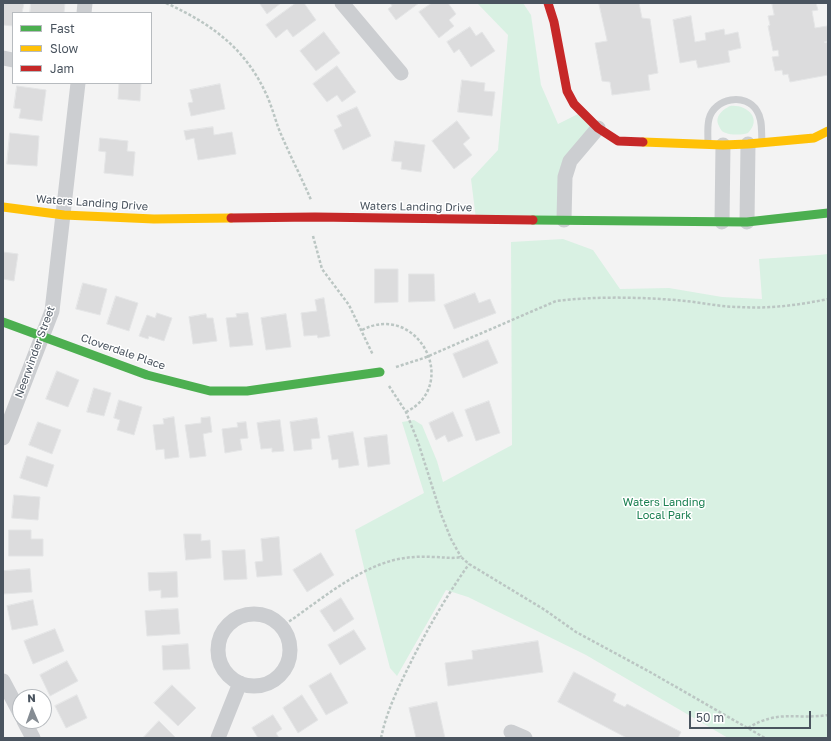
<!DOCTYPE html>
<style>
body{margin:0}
#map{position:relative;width:831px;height:741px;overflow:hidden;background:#f3f3f3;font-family:"Golos Text",sans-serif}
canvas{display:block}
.frame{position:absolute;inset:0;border:4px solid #4a545f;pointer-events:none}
.legend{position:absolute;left:12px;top:12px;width:140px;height:72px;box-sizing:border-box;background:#fff;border:1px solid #b7bbbf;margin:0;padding:5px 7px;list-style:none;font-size:12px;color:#4a545f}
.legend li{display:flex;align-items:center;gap:8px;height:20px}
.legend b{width:20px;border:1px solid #b7bbbf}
.north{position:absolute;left:12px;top:689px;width:40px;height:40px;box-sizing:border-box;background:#fff;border:1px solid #b7bbbf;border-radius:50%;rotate:358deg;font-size:11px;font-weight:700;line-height:16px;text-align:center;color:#4a545f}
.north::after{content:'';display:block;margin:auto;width:14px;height:18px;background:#858c93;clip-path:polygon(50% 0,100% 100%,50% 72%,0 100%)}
.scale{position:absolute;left:689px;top:711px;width:122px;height:18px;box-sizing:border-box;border:2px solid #4a545f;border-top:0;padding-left:5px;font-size:12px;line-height:14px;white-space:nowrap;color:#4a545f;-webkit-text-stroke:3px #fff;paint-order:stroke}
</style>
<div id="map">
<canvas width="831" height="741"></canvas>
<div class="frame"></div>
<ul class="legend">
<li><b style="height:5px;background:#4caf50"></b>Fast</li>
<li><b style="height:5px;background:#ffc107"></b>Slow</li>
<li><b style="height:5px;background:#c62828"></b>Jam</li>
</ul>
<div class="north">N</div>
<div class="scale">50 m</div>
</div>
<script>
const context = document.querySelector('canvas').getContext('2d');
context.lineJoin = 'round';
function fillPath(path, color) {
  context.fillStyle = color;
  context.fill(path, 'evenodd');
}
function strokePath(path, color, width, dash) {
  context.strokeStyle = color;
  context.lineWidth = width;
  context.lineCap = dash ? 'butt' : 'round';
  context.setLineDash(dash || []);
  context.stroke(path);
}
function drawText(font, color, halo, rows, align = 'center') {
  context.font = font + ' "Golos Text",sans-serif';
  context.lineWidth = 3;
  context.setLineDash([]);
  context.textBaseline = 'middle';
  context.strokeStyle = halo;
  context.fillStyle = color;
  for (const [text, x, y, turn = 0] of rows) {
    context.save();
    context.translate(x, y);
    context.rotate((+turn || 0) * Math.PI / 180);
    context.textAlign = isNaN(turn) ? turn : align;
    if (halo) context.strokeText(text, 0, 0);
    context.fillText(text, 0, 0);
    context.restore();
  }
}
fillPath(new Path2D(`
 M477,3h46l8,12 10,70 17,39 24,-12 16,16 -28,33 -6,59 -88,-1 -5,-40 27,-29 10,-115z
 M730,106c16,-2 33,12 18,27 -6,2 -17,2 -22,0 -4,-1 -5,-3 -7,-7 -5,-9 3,-16 11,-20z
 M563,239l30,11 27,39 49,-1 53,9 40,2 -3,-40 60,-4 9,-1v484h-100l-142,-83 -118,-58 -22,-7 -49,86 -7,-8 -24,-92 -11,-46 69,-37 -22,-71 12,-2 8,5 15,36 6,21 69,-37 -1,-203z`), '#d9f1e3');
const building = new Path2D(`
 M3,3h21l-2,10h-9v13l-10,-1z
 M31,3h34l-1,10h-34z
 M262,3h19l-14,11 -7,-10z
 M296,3h8l12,17 -23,17 -6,-8 -11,9 -10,-13z
 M390,3h29l-23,17 -8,-11 4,-3z
 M432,3h16l8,11 -7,6 5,6 -15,12 -20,-26z
 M599,3h40l3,15 8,1 8,54 -10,2 2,15 -38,5 -2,-13 -8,-1 -7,-38 12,-2z
 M772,3h44l2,7 -6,1 3,17 12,-2 1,6v9l-4,1 1,1 3,-1v33l-38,7 -2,-8 -5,1 -1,-5 -7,1 -3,-14 7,-1 -1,-6 -5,1 -5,-25 2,-1 -2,-9 6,-1z
 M691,16l4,26 11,-2 -1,-7 19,-4 1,6 13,-3 3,16 -13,3 2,11 -32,6 -2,-8 -16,3 -7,-43z
 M470,27l6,9 6,-4 13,19 -24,16 -12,-18 -5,4 -7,-11z
 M324,32l16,21 -24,18 -16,-20z
 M337,66l19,26 -14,10 -5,-7 -10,7 -14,-18z
 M462,80l23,3 -1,8 11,1 -3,24 -34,-4z
 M111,83h30l-1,18 -22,-2 1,-15z
 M220,84l5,25 -34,7 -3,-13 5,-1 -3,-12z
 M17,86l29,4 -4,31 -23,-3 2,-9 -7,-1z
 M357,107l14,29 -28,14 -9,-20 8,-4 -5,-10z
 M457,121l13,17 -7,6 9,11 -18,14 -22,-28z
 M213,127l1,8 18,-3 4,22 -38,6 -4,-22 -8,2 -2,-9z
 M10,133l29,3 -2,30 -30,-2z
 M100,138l28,3 -1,10 8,1 -2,24 -29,-3 2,-21 -7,-1z
 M395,141l30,4 -4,27 -20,-3 1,-7 -10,-1z
 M3,252l15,2 -4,27 -11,-2z
 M375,269h23v33l-23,1z
 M409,274h25l1,27 -26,1z
 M83,283l24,6 -7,26 -24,-6z
 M475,293l4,10 11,-4 6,14 -42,16 -10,-24z
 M116,296l22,7 -9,28 -22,-7z
 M324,298l6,38 -12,2 -1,-3 -13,1 -3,-23 16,-2 -2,-11z
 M157,313l15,5 -8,23 -15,-5 -1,3 -9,-3 8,-21 8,3z
 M248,313l5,32 -23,2 -4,-29 11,-1 -1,-3z
 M206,314l1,4h6l4,23 -24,3 -4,-27z
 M286,314l5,33 -25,3 -5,-32z
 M488,340l10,23 -35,15 -10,-24z
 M57,371l22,9 -11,27 -22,-8z
 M94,388l17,5 -7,23 -17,-4z
 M119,400l23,7 -8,28 -17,-5 3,-10 -6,-2z
 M489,401l11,32 -24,8 -11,-31z
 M453,412l10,24 -15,6 -3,-7 -9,5 -7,-17z
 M174,417l5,40 -14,2 -1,-10 -8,1 -3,-25 11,-1 -1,-5z
 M210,417l2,15 -9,2 3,22 -16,2 -5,-33 16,-2v-5z
 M317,418l3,20 -9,1 1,10 -18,2 -4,-29z
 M280,420l4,31 -12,1v-4l-11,1 -4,-26z
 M38,422l23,8 -9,24 -23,-9z
 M246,422l2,16 -8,1 2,11 -17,3 -3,-24 16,-2 -1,-4z
 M353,432l6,33 -20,3 -1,-9 -6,1 -4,-24z
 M387,435l3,29 -22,3 -4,-29z
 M27,456l27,9 -7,22 -27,-9z
 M14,495l26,2 -2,23 -26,-2z
 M9,530h22v9h12v17h-34z
 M184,534h17v7l9,-1 1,18 -25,2z
 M279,537l3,38 -25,2 -2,-15 8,-1 -2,-22z
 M245,550l2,29 -23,1 -2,-29z
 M321,553l13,22 -27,17 -14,-22z
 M30,569l2,23 -29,2v-23z
 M177,572l1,25 -17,1v-8l-12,1 -1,-18z
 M341,598l13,21 -20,13 -14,-21z
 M33,600l5,25 -26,5 -5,-24z
 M178,609l2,25 -33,2 -2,-25z
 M55,629l9,22 -31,13 -9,-23z
 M354,630l12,19 -26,16 -12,-20z
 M538,641l5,31 -95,14 -3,-23 28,-4 -1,-8z
 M188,644l2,25 -27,1 -1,-24z
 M67,661l11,20 -28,15 -10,-21z
 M574,672l42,22 -3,7 12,6 2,-3 54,28 -3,6h-51l-69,-36z
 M331,673l17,30 -22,12 -17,-29z
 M172,685l24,23 -18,18 -24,-23z
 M77,695l10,23 -21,10 -11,-22z
 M302,695l16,25 -20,13 -15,-25z
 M437,702l8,36h-29l-7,-30z
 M273,715l9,14 -6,4 3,5h-21l-6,-10z
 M159,721l17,17h-33z`);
fillPath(building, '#dcdcdd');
strokePath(building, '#e4e5e6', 1);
strokePath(new Path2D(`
 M166,3c48,22 81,47 102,95 4,10 7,20 10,29 10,25 23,49 33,73
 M313,236l9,33 27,36 24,50
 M362,330c56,-29 99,55 44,82
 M396,367l28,-9 132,-57c42,-5 87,-4 130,0 18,2 36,6 54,6 29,2 59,-2 88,-8
 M389,386l17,26 12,30 23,72 10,25 10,18
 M281,627c35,-23 71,-56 113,-67 13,-3 26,-4 39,-3 10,0 18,2 28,0l8,7 76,46 31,22 74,40 115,66
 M748,728c31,-19 48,-8 80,-13
 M381,738c5,-24 15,-46 26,-68 18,-37 38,-72 62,-106`), '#bbc6c3', 2.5, [3, 2]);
strokePath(new Path2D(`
 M708,144c0,-8 -1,-18 1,-25 5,-21 37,-27 48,-8 6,9 4,20 5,30`), '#ccced1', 7);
strokePath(new Path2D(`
 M342,3l59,70
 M84,13l1,-10
 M3,58l10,2
 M564,220l1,-43 5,-16 28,-33
 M722,222l1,-77
 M747,222l1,-78
 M3,438l49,-127 26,-228
 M218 650a36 36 0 1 1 72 0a36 36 0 1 1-72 0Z
 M3,681l17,32
 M24,721l9,17
 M511,732l14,6
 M218,738l22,-55`), '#ccced1', 15);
strokePath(new Path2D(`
 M533,220l214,2 81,-9
 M3,322l144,53 63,16h37l133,-19`), '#4caf50', 9);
strokePath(new Path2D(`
 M643,142l80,3 25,-1 66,-6 14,-7
 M3,207l61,8 90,4 77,-1`), '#ffc107', 9);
strokePath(new Path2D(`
 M548,3l6,19 13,69 7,13 24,24 20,13 25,1
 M231,218l84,-1 218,3`), '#c62828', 9);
drawText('11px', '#4a545f', '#fff', [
 ["Waters Landing Drive",92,203,4],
 ["Waters Landing Drive",416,207,1],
 ["Neerwinder Street",35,352,-70],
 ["Cloverdale Place",123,352,19]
]);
drawText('11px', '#1b8052', '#fff', [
 ["Waters Landing",664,503],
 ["Local Park",664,516]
]);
</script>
